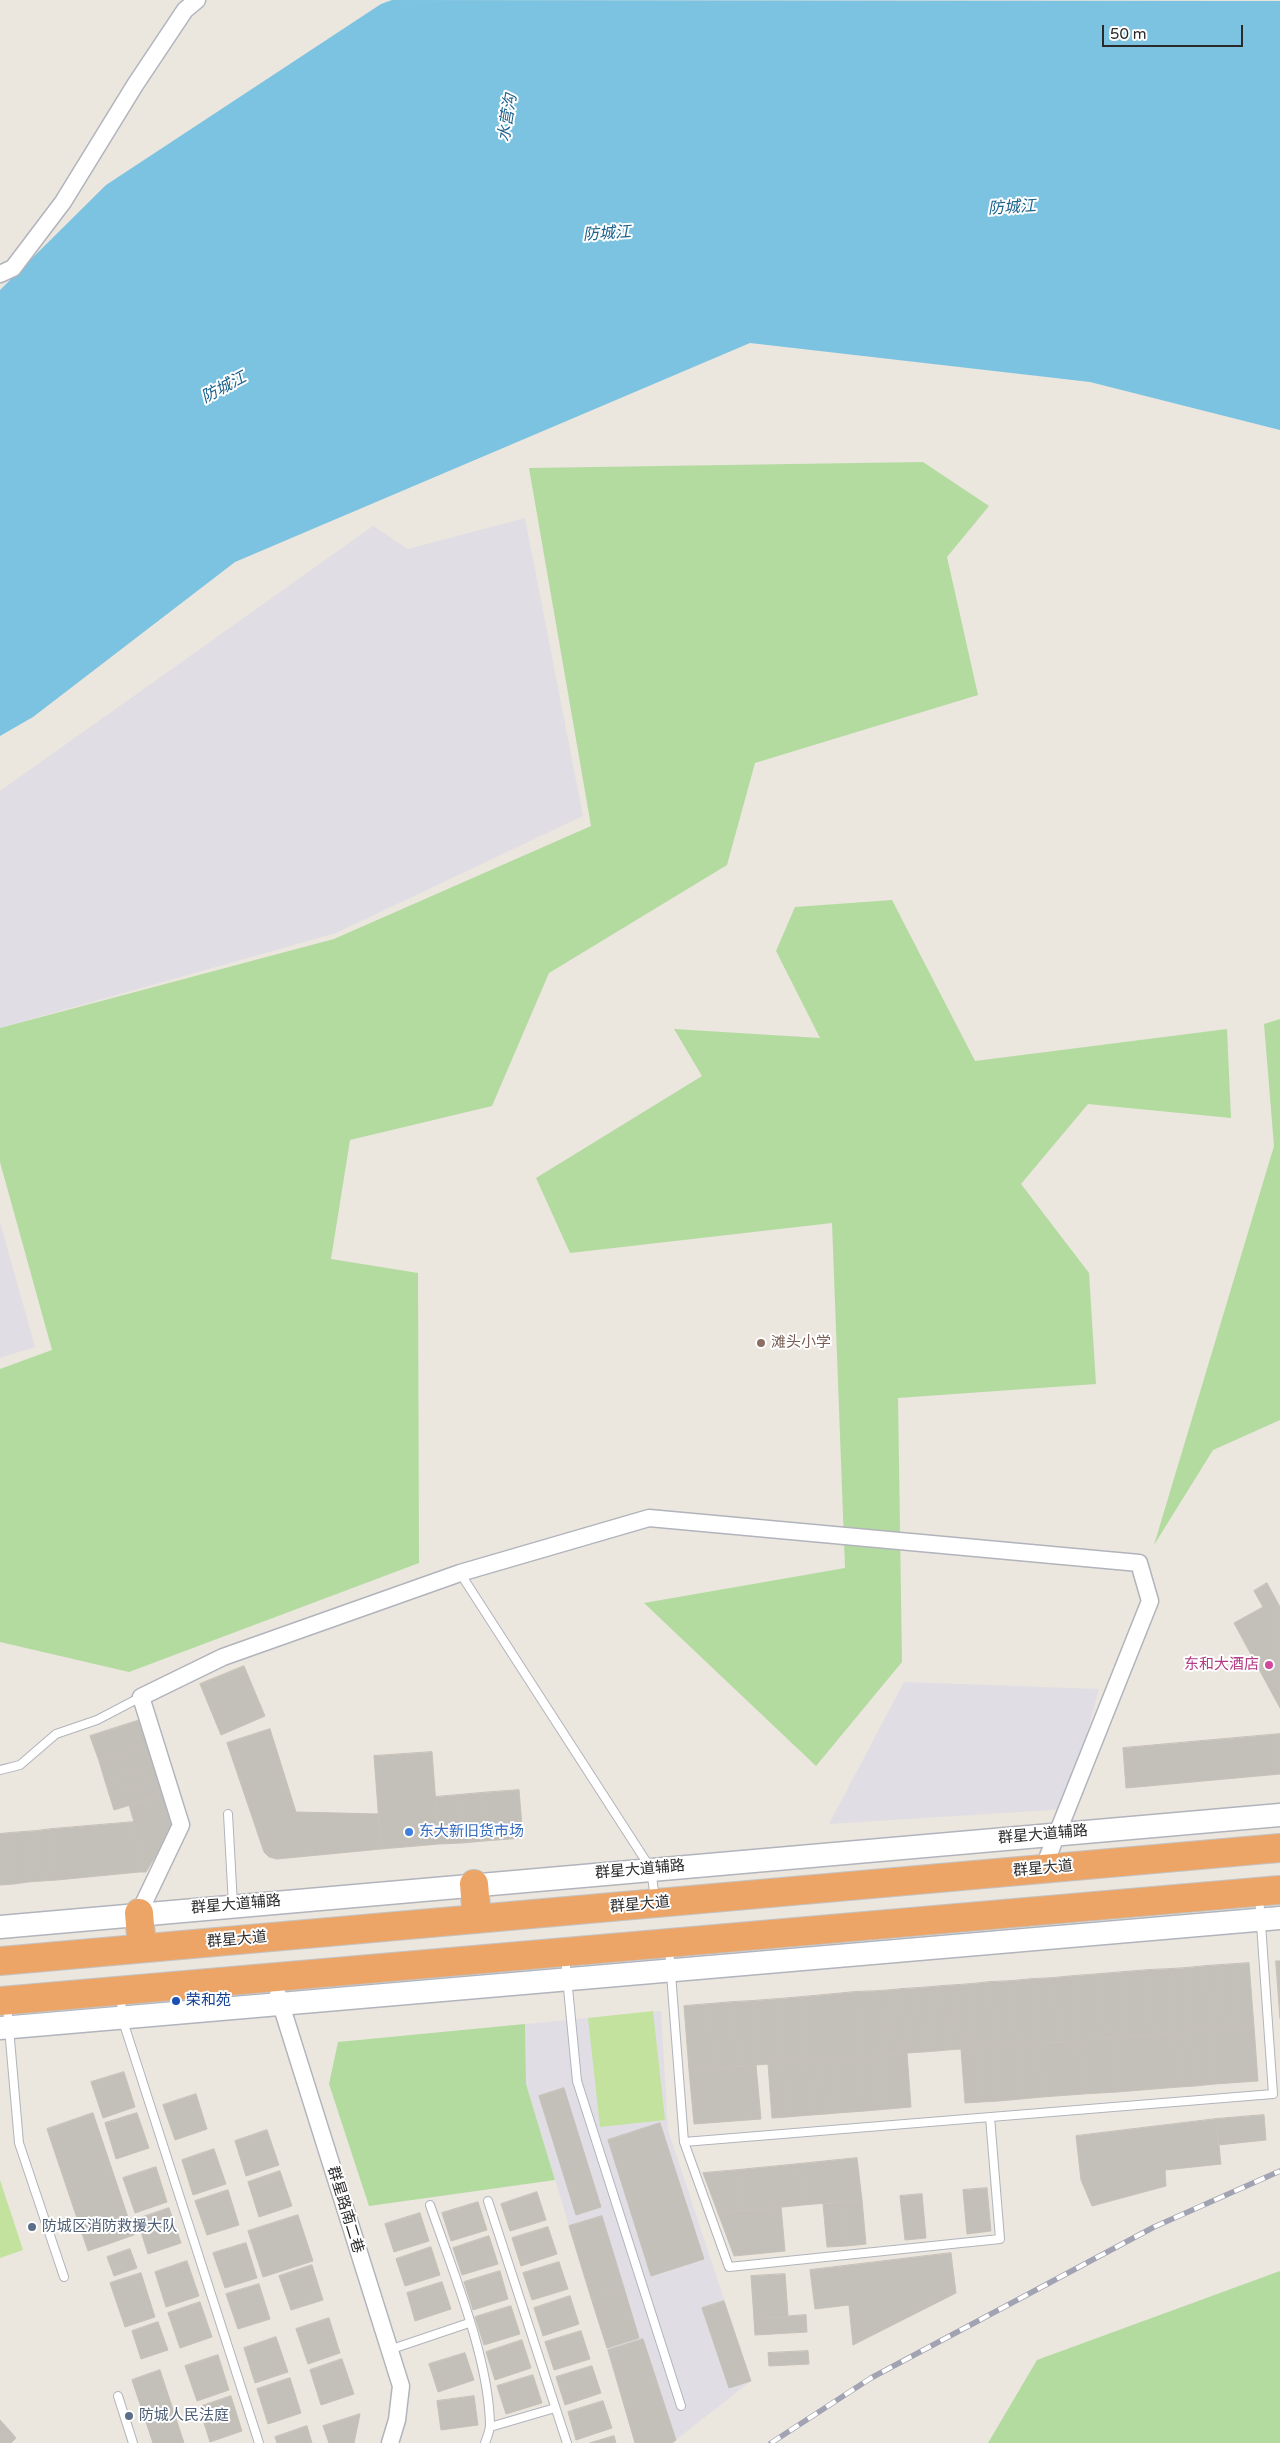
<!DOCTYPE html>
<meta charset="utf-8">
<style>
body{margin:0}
#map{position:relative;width:1280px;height:2443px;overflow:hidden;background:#ebe6de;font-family:"Varela Round",sans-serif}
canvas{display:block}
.scale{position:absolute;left:1102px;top:25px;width:141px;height:22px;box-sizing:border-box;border:2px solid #2a2a2a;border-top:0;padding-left:6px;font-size:15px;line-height:18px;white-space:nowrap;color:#2a2a2a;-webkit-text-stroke:4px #fff;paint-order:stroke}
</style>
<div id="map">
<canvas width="1280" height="2443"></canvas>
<div class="scale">50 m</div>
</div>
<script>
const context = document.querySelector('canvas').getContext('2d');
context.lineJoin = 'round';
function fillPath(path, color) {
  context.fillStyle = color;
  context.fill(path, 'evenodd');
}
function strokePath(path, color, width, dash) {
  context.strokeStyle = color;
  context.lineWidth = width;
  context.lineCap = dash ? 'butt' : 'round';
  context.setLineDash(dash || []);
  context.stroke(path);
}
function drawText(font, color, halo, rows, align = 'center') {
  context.font = font + ' "Varela Round","Noto Sans SC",sans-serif';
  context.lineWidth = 4;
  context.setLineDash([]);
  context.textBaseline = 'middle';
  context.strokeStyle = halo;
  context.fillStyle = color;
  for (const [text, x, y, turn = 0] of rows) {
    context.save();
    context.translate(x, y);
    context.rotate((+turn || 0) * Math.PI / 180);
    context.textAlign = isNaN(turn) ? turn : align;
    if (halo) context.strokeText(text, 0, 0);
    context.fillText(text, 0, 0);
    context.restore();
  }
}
fillPath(new Path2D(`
 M525,518l58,298 -247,117 -336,95v-237l373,-265 35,23z
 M0,1222l35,125 -35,11z
 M904,1682l195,7 -32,120 -238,15z
 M661,2011l7,119 83,251 -79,62h-37l-109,-359 -1,-60z`), '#e0dee4');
fillPath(new Path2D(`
 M923,462l66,44 -42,51 31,138 -223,68 -28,102 -178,108 -57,133 -142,34 -19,119 87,14 1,290 -290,109 -129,-30v-273l52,-19 -52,-188v-134l334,-89 257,-113 -62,-358z
 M892,900l83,161 252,-32 4,89 -143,-14 -67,80 68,89 7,111 -198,14 4,264 -86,104 -172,-163 201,-35 -13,-345 -262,30 -34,-75 166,-102 -28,-47 146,9 -44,-87 19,-44z
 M1280,1019v401l-67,30 -59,95 120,-399 -10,-122z
 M525,2024l1,60 29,96 -186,26 -40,-122 9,-42z
 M1280,2271v172h-292l49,-83z`), '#b3dba0');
fillPath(new Path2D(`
 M653,2011l12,109 -65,7 -12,-109z
 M0,2180l23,70 -23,8z`), '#c2e29d');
fillPath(new Path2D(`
 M392,0l888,1v429l-190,-48 -340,-39 -515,219 -202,155 -33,19v-446l106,-105 275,-181z`), '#7cc3e2');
const building = new Path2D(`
 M1267,1583l13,24v101l-46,-85 29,-16 -9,-16z
 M244,1666l21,50 -44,19 -21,-51z
 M143,1719l8,25 -52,17 -9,-25z
 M270,1729l26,83 83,2 2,35 -104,10 -8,-2 -5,-5 -37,-109z
 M1280,1734v40l-154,14 -3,-40z
 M151,1744l6,21 -52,16 -6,-20z
 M432,1752l7,92 -58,5 -7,-93z
 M157,1765l4,13 -52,16 -4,-13z
 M161,1778l5,16 -52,16 -5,-16z
 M519,1790l4,48 -39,3 -4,-48z
 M480,1793l4,48 -22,2 -4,-48z
 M166,1794l9,29 -29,49h-7l-5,-50 -5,-17z
 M458,1795l4,48 -23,1 -4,-47z
 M134,1822l5,50 -82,8 -5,-51z
 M52,1829l5,51 -16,1 -5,-50z
 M36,1831l5,50 -13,1 -5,-50z
 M23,1832l5,50 -14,2 -5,-51z
 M9,1833l5,51 -14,1v-51z
 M1276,1961h4v57z
 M1249,1963l5,64 -14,1 -5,-64z
 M1235,1964l5,64 -15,1 -5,-64z
 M1220,1965l5,64 -14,1 -5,-64z
 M1206,1966l5,64 -20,2 -5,-64z
 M1186,1968l5,64 -16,1 -5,-64z
 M1170,1969l5,64 -22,2 -5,-65z
 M1148,1970l5,65 -25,2 -4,-65z
 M1124,1972l4,65 -23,1 -5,-64z
 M1100,1974l5,64 -26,3 -5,-65z
 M1074,1976l5,65 -20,1 -6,-64z
 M1053,1978l6,64 -21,2 -6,-65z
 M1032,1979l6,65 -21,1 -5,-64z
 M1012,1981l5,64 -22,2 -5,-65z
 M990,1982l5,65 -19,1 -5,-64z
 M971,1984l5,64 -15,1 -4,-64z
 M957,1985l4,64 -14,1 -5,-64z
 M942,1986l5,64 -11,1 -5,-64z
 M931,1987l5,64 -14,1 -4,-64z
 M918,1988l4,64 -15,1 -5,-64z
 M902,1989l5,64 -10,1 -5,-64z
 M892,1990l5,64 -13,1 -5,-64z
 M879,1991l5,64 -24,2 -5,-65z
 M855,1992l5,65 -53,4 -5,-64z
 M802,1997l5,64 -24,2 -5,-64z
 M778,1999l5,64 -27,2 -4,-64z
 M752,2001l4,64 -18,1 -5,-64z
 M733,2002l5,64 -23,2 -6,-64z
 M709,2004l6,64 -26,2 -5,-64z
 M1254,2027l4,54 -43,3 -4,-54z
 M1211,2030l4,54 -20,2 -4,-54z
 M1191,2032l4,54 -16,1 -4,-54z
 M1175,2033l4,54 -62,5 -4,-54z
 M1105,2038h8l4,54 -34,2 -4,-53z
 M1079,2041l4,53 -41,3 -4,-53z
 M1038,2044l4,53 -21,2 -4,-54z
 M1017,2045l4,54 -22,2 -4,-54z
 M995,2047l4,54 -19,1 -4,-54z
 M976,2048l4,54 -15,1 -4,-54z
 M907,2053l4,54 -23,2 -4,-54z
 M884,2055l4,54 -12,1 -4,-54z
 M872,2056l4,54 -11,1 -5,-54z
 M860,2057l5,54 -28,2 -4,-54z
 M833,2059l4,54 -11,1 -5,-54z
 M821,2060l5,54 -15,1 -4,-54z
 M807,2061l4,54 -24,2 -4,-54z
 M783,2063l4,54 -15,1 -4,-54z
 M756,2065l5,54 -67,5 -5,-54z
 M124,2072l11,35 -32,11 -12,-36z
 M564,2088l37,119 -25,8 -37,-119z
 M196,2094l11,35 -32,11 -12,-35z
 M93,2113l41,122 -46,16 -41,-122z
 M137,2113l12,35 -33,11 -11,-36z
 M1264,2115l2,25 -48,5 -2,-26z
 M1216,2119l5,45 -56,6 1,16 -74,20 -11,-26 -5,-44z
 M660,2123l44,136 -53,17 -43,-136z
 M267,2130l12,35 -33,11 -11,-35z
 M214,2149l12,35 -33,11 -11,-35z
 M857,2158l5,42 -59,5 -4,-41z
 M799,2164l4,41 -61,6 -4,-41z
 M156,2167l11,35 -32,11 -12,-35z
 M738,2170l4,41 -24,2 -15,-40z
 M280,2171l12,35 -33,11 -11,-35z
 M987,2188l4,43 -24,3 -4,-44z
 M228,2190l11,35 -32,10 -12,-34z
 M537,2192l9,28 -36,11 -9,-27z
 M922,2194l4,44 -21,2 -5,-44z
 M862,2200l4,44 -19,2 -4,-44z
 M478,2202l9,28 -36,11 -9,-28z
 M843,2202l4,44 -20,1 -4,-43z
 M781,2207l4,44 -51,5 -16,-43z
 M169,2208l12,35 -33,11 -11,-35z
 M420,2213l9,28 -35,11 -9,-28z
 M298,2215l15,46 -50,16 -15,-46z
 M602,2216l22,72 -33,10 -22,-72z
 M548,2227l9,27 -36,12 -9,-28z
 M489,2236l9,28 -36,11 -9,-27z
 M246,2243l11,35 -32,10 -12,-35z
 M431,2247l9,28 -35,11 -9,-27z
 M130,2249l7,19 -23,8 -7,-19z
 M951,2253l5,40 -103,52 -4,-40 -34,4 -5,-39z
 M187,2261l12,35 -33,11 -11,-35z
 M559,2262l9,27 -36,11 -9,-27z
 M312,2265l11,35 -32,10 -12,-34z
 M500,2271l8,28 -35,11 -9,-28z
 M141,2273l14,44 -30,10 -15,-44z
 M785,2274l3,42 -34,3 -3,-43z
 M442,2282l9,27 -36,12 -8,-28z
 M259,2284l11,35 -32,10 -12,-35z
 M624,2288l15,50 -32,10 -16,-50z
 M570,2296l9,28 -36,12 -9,-28z
 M724,2301l27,80 -22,7 -27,-80z
 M200,2302l12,35 -32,11 -12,-35z
 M511,2306l9,28 -36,11 -9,-28z
 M806,2315l1,17 -52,3 -1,-16z
 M329,2318l11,35 -32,11 -12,-35z
 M158,2322l10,28 -27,9 -9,-28z
 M581,2331l9,28 -36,11 -9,-28z
 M276,2337l12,35 -33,11 -11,-35z
 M643,2339l33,101 -4,3h-37l-27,-93z
 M522,2340l9,28 -36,12 -9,-28z
 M808,2351l1,13 -40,2 -1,-13z
 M465,2353l9,27 -36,12 -9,-28z
 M218,2355l11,35 -32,11 -12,-35z
 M342,2359l12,35 -33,11 -11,-35z
 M592,2366l9,27 -36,12 -9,-28z
 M160,2370l24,73h-31l-21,-63z
 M533,2375l9,28 -36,11 -9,-28z
 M290,2378l11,35 -33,11 -11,-35z
 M231,2396l11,35 -32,11 -11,-35z
 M474,2396l4,29 -37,5 -4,-29z
 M603,2401l9,27 -36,12 -8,-28z
 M360,2414l-6,29h-25l-6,-17z
 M0,2420l10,11 -10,9z
 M307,2426l5,17h-35l-2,-6z
 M10,2431l6,7 -5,5h-11v-3z
 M614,2436l2,7h-26z`);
fillPath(building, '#c3c0ba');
strokePath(building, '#c6c1b8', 1);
const lane = new Path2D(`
 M460,1573l191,296 4,30
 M0,1770l20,-5 36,-31 41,-14 44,-23
 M228,1814l5,91
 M669,1948l15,194 45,125 271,-28 -10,-122
 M565,1957l12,124 104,325
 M121,1994l1,24 137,425
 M7,2005l12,138 45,134
 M684,2142l589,-48 -14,-198
 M488,2201l79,242
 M430,2205c22,64 59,153 60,220 0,6 -3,12 -5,18
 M389,2350l80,-27
 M118,2396l15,47
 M490,2427l65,-19`);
const street = new Path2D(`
 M0,274l13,-6 50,-66 72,-117 50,-75 12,-10
 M139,1913l42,-88 -40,-128 82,-40 237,-84 189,-55 490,45 11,38 -107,268
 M278,1995l123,391 -4,34 -7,23`);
const secondary = new Path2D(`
 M0,1927l1280,-112
 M0,2028l1280,-110`);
const highway = new Path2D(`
 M474,1884l3,35
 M139,1913l3,35
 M0,1961l1280,-113
 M0,2001l1280,-111`);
strokePath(lane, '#b1b4bc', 10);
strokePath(street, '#b1b4bc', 19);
strokePath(secondary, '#b1b4bc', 25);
strokePath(highway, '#c3c3c3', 30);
strokePath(lane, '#fff', 8);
strokePath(street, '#fff', 16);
strokePath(secondary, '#fff', 22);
strokePath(highway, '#eda567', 28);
const rail = new Path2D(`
 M771,2443l100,-65 283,-151 126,-56`);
strokePath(rail, '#a1a3b3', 5.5);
strokePath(rail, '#fff', 4, [11]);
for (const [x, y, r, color] of [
 [761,1343,5,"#8d6e63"],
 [1269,1665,5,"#d1479c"],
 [409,1832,5,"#3f7fe0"],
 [176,2001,5,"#1a4fb4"],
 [32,2227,5,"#5c6f8a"],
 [129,2416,5,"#5c6f8a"]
]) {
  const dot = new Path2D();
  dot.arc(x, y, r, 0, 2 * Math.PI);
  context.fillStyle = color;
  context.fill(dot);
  strokePath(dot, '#fff', 2);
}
drawText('15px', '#785e54', '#fff', [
 ["滩头小学",771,1343]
], 'left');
drawText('15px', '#b23c85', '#fff', [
 ["东和大酒店",1259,1665]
], 'right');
drawText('15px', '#366cbe', '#fff', [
 ["东大新旧货市场",419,1832]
], 'left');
drawText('15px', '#2a2a2a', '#fff', [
 ["群星大道辅路",1043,1835,-5],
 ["群星大道",1043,1869,-5],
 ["群星大道辅路",640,1870,-5],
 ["群星大道辅路",236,1905,-5],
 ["群星大道",640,1905,-5],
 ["群星大道",237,1940,-5],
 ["群星路南二巷",345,2210,73]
]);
drawText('15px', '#164399', '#fff', [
 ["荣和苑",186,2001]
], 'left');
drawText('15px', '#4e5e75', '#fff', [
 ["防城区消防救援大队",42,2227],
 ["防城人民法庭",139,2416]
], 'left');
drawText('italic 16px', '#1c628d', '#fff', [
 ["水营沟",508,118,-81],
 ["防城江",1012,208,-4],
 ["防城江",607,234,-4],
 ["防城江",224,388,-28]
]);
</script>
